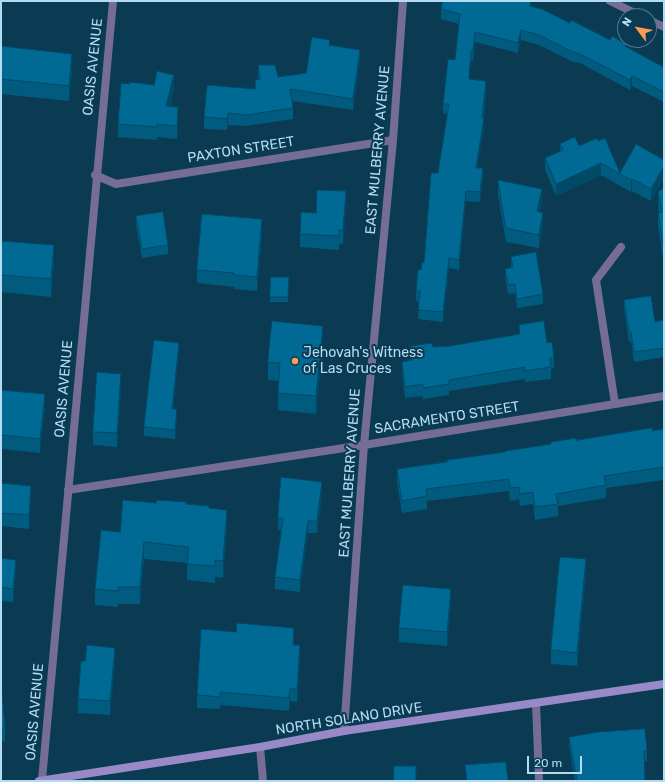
<!DOCTYPE html>
<style>
body{margin:0}
#map{position:relative;width:665px;height:782px;overflow:hidden;background:#0a3b52;font-family:Rubik,sans-serif}
canvas{display:block}
.frame{position:absolute;inset:0;border:2px solid #b3dbf2;pointer-events:none}
.north{position:absolute;left:617px;top:8px;width:40px;height:40px;box-sizing:border-box;background:#0a3b52;border:1px solid #4e7b92;border-radius:50%;rotate:302deg;font-size:11px;font-weight:700;line-height:16px;text-align:center;color:#b3dbf2}
.north::after{content:'';display:block;margin:auto;width:14px;height:18px;background:#fd9c56;clip-path:polygon(50% 0,100% 100%,50% 72%,0 100%)}
.scale{position:absolute;left:527px;top:756px;width:55px;height:18px;box-sizing:border-box;border:2px solid #b3dbf2;border-top:0;padding-left:5px;font-size:12px;line-height:14px;white-space:nowrap;color:#b3dbf2;-webkit-text-stroke:3px #0a3b52;paint-order:stroke}
</style>
<div id="map">
<canvas width="665" height="782"></canvas>
<div class="frame"></div>
<div class="north">N</div>
<div class="scale">20 m</div>
</div>
<script>
const context = document.querySelector('canvas').getContext('2d');
context.lineJoin = 'round';
function strokePath(path, color, width, dash) {
  context.strokeStyle = color;
  context.lineWidth = width;
  context.lineCap = dash ? 'butt' : 'round';
  context.setLineDash(dash || []);
  context.stroke(path);
}
function fillPath(path, color) {
  context.fillStyle = color;
  context.fill(path, 'evenodd');
}
function drawText(font, color, halo, rows, align = 'center') {
  context.font = font + ' Rubik,sans-serif';
  context.lineWidth = 4;
  context.setLineDash([]);
  context.textBaseline = 'middle';
  context.strokeStyle = halo;
  context.fillStyle = color;
  for (const [text, x, y, turn = 0] of rows) {
    context.save();
    context.translate(x, y);
    context.rotate((+turn || 0) * Math.PI / 180);
    context.textAlign = isNaN(turn) ? turn : align;
    if (halo) context.strokeText(text, 0, 0);
    context.fillText(text, 0, 0);
    context.restore();
  }
}
strokePath(new Path2D(`
 M610,1l31,15
 M649,20l15,7
 M95,175l21,9 277,-44
 M615,404l-19,-124 25,-33
 M68,490l296,-45 300,-49
 M536,703l3,78
 M344,731l20,-286 29,-305 10,-139
 M260,747l3,34
 M42,780c23,-259 45,-519 71,-779`), '#756d93', 8);
strokePath(new Path2D(`
 M39,781l221,-34 84,-16 320,-47`), '#988ac6', 8);
fillPath(new Path2D(`
 M531,7l95,40 37,20 1,-2v37l-32,-16 -2,4 -50,-27 -7,-1 -34,-17 -18,-5 -3,13 -43,-11 -2,19h-2l-2,18 17,12 -2,27v10l-7,40 6,10 -3,24 -14,-1 -7,69 -10,-2 -6,54 -25,-3 1,-18h-3v-10l8,-28 23,-149 -4,-1v-9l12,-44 4,-36 -18,-5v-10z
 M330,45l30,16 -7,49 -61,-9 1,7v11l-47,7 -18,-1 -1,5 -23,-1v-12l51,-28v-9l3,-1v-14l20,12 28,-4z
 M1,46l71,23 -3,32 -68,-7z
 M174,88l-4,18 8,14 -1,19 -20,-2v3l-39,-3v-13z
 M598,141l22,32 44,-13v18l-13,23 -19,-10 -1,1 -30,-17 -45,21 -11,-26v-12l15,-7v-7l19,2z
 M498,180l44,23 -2,9 3,14 -4,22 -33,-6 -8,-48z
 M664,188v71h-1l-5,-33v-13l1,-1 -1,-6v-14z
 M346,205l-3,39h-4v6l-39,-3v-13l16,-21z
 M136,216l32,29v9l-26,4 -6,-33z
 M262,233l-5,58 -23,-2v-2l-37,-4v-13z
 M1,241l53,22 -3,34 -50,-5z
 M511,257l32,37v10l-26,4 -2,-15 -7,1 -3,-16v-9l6,-1z
 M271,277h18l-1,25h-18z
 M624,300l31,22 9,-2v37l-30,5 -3,-21 -2,1 -5,-33z
 M519,325l28,18 7,14v11l-3,1v10l-26,3v-3l-76,12v4l-26,4v-3l-18,2 -3,-25v-11l8,-2v-14l34,1 75,-12z
 M323,343l-7,71 -38,-4v-17l1,-12 -11,-1v-18z
 M179,352l-6,57 4,9 -2,21 -31,-3v-9z
 M121,388l-4,59 -24,-2v-13z
 M1,390l44,18 -5,45 -38,-4z
 M664,429v51l-58,8v10l-48,8v10l-23,4 -2,-16 -13,2 -1,-7 -9,2 -1,-10 -82,10v8l-25,4 -5,-31v-13l108,-17 71,-12z
 M1,483l30,17 -2,29 -28,-3z
 M322,494l-5,39h-9l-8,59 -25,-3v-12l6,-47h-3v-12z
 M156,503l30,1 23,5 18,18 -4,51 -8,-1v6l-28,-3v-17l-43,-4 -4,45h-22v3l-23,-2v-16l25,-57z
 M1,558l15,15 -3,29 -12,-1z
 M586,573l-9,93 -26,-2v-14z
 M451,602l-4,44 -48,-4v-14z
 M294,640v5l6,13 -3,44 -7,-1 -1,10 -69,-6v4l-23,-1v-13z
 M115,662l-5,53 -32,-2v-14z
 M1,679l4,49v13l-4,1z
 M569,737l78,14v10h-3l1,20h-70l-6,-35z`), '#005b7f');
fillPath(new Path2D(`
 M521,30v10l-3,13v-10z
 M475,32v10l-2,19v-10z
 M360,50v11l-7,49v-11z
 M471,51v10l-2,28v-10z
 M72,54v15l-3,32v-15z
 M174,75v13l-8,31v-13z
 M632,76v10l-2,4v-10z
 M486,81v10l-3,30 1,-3v10l-8,50v-10l6,-50z
 M178,107v13l-1,19v-13z
 M228,113v12l-1,5v-11z
 M601,163v12l-45,21v-12z
 M664,166v12l-13,23v-12z
 M483,168v10l-3,24v-10z
 M632,179v12l-1,1v-12z
 M542,189v14l-5,22v-14z
 M346,191v14l-3,39v-14z
 M466,191v10l-7,69v-10z
 M543,213v13l-4,22v-13z
 M262,219v14l-5,58v-14z
 M54,245v18l-3,34v-18z
 M449,258v10l-6,54v-10z
 M323,326v17l-7,71v-18z
 M179,343v9l-7,65v-8z
 M121,374v14l-4,59v-14z
 M45,394v14l-5,45v-14z
 M177,409v9l-2,21v-9z
 M2,435v14l-1,15v-14z
 M322,482v12l-5,39v-12z
 M31,486v14l-2,29v-14z
 M227,510v17l-4,51v-17z
 M308,521v12l-8,59v-12z
 M144,542v17l-4,45v-17z
 M586,559v14l-9,93v-13z
 M16,560v13l-3,29v-13z
 M451,589v13l-4,44v-14z
 M294,628v12l-1,17v-12z
 M300,645v13l-3,44v-13z
 M115,648v14l-5,53v-14z
 M290,689v12l-1,10v-13z`), '#004a68');
const building = new Path2D(`
 M443,1h88l-1,5 12,3 28,14 1,-3 39,20 2,-4 14,8 -1,2 38,21 1,-2v27l-32,-16 -2,4 -50,-26 -7,-2 -34,-17 -18,-5 -3,13 -43,-11 -2,19h-2l-2,28 17,2 -4,37h2l-8,50h7l-3,24 -14,-1 -7,69 -10,-2 -6,54 -25,-2 2,-19h-4l2,-22 3,1 1,-8 2,1 7,-90h7l11,-69h-6l5,-45 7,1 5,-46 -19,-5z
 M312,37l18,3 -1,5 31,5 -7,49 -63,-10 3,19 -47,7 -18,-2 -1,6 -23,-2 3,-32 49,4 -1,-9 5,-1 -2,-14h17l3,12 28,-4z
 M1,46l71,8 -3,32 -68,-7z
 M157,71l17,4 -8,31 12,1 -1,19 -20,-2v3l-39,-3 3,-41 9,1v-2l24,3z
 M575,137l4,9 18,-8 1,3 7,-3 15,35 16,-29 28,16v6l-13,23 -19,-10 -1,1 -30,-17 -45,21 -11,-26 18,-8 -3,-6z
 M498,180l44,9 -5,22 6,2 -4,22 -33,-7z
 M664,188v57h-1l-5,-32 4,-1 -4,-20z
 M317,190l29,1 -3,39h-4v6l-39,-2 1,-22 15,1z
 M163,212l5,33 -26,4 -6,-33z
 M202,214l60,5 -5,58 -23,-2v-2l-37,-3z
 M1,241l53,4 -3,34 -50,-4z
 M536,252l7,42 -26,5 -2,-15 -7,1 -3,-16 8,-2 -2,-10z
 M271,277h18l-1,20h-18z
 M651,296l4,26 9,-2v28l-30,4 -3,-20h-2l-5,-32z
 M272,321l51,5 -7,70 -38,-3 2,-30 -12,-1z
 M544,321l3,22 5,-1 2,15 -4,1 1,9 -26,4v-4l-76,13v4l-26,4v-4l-18,3 -3,-25 10,-2 -2,-14 22,-3 1,4 10,-1 1,1 76,-13 -1,-9z
 M154,340l25,3 -7,66h5l-2,21 -31,-3z
 M97,372l24,2 -4,59 -24,-1z
 M1,390l44,4 -5,45 -38,-4 -1,15z
 M652,428v3l12,-2v38l-60,9 2,9 -50,9 2,10 -23,3 -2,-15 -13,2 -1,-7 -9,1 -1,-9 -83,10 1,7 -25,5 -5,-32 50,-7v-2l58,-8v-1l46,-7v-2l25,-4v2z
 M281,477l41,5 -5,39h-9l-8,59 -25,-3 8,-59h-5z
 M1,483l30,3 -2,29 -28,-2z
 M123,500l33,3 1,-3 29,2v2l23,2v2l18,2 -4,51 -8,-1v6l-28,-2 2,-17 -45,-5 -4,45h-22v4l-23,-2 6,-59 19,2z
 M560,557l26,2 -9,94 -26,-3z
 M1,558l15,2 -3,29 -12,-2z
 M403,585l48,4 -4,43 -48,-4z
 M237,623l57,5 -1,17h7l-3,44h-7l-1,9 -69,-6v5l-23,-2 4,-66 35,3z
 M87,645l28,3 -5,53 -32,-2 3,-38h4z
 M1,679l4,49h-4z
 M645,729l2,22h-3l1,30h-68l-8,-44 29,-5z
 M506,762l2,19h-41l-2,-16z
 M394,766h22v15h-22z`);
fillPath(building, '#006a94');
strokePath(building, '#004a68', 1);
for (const [x, y, r, color] of [
 [295,361,4,"#fd9c56"]
]) {
  const dot = new Path2D();
  dot.arc(x, y, r, 0, 2 * Math.PI);
  context.fillStyle = color;
  context.fill(dot);
  strokePath(dot, '#0a3b52', 1.5);
}
drawText('14px', '#b3dbf2', '#0a3b52', [
 ["OASIS AVENUE",93,67,-84],
 ["PAXTON STREET",241,150,-9],
 ["EAST MULBERRY AVENUE",378,150,-85],
 ["OASIS AVENUE",64,389,-85],
 ["SACRAMENTO STREET",447,418,-9],
 ["EAST MULBERRY AVENUE",350,473,-86],
 ["OASIS AVENUE",35,712,-85],
 ["NORTH SOLANO DRIVE",349,719,-9]
]);
drawText('14px', '#b3dbf2', '#0a3b52', [
 ["Jehovah's Witness",303,353],
 ["of Las Cruces",303,369]
], 'left');
</script>
